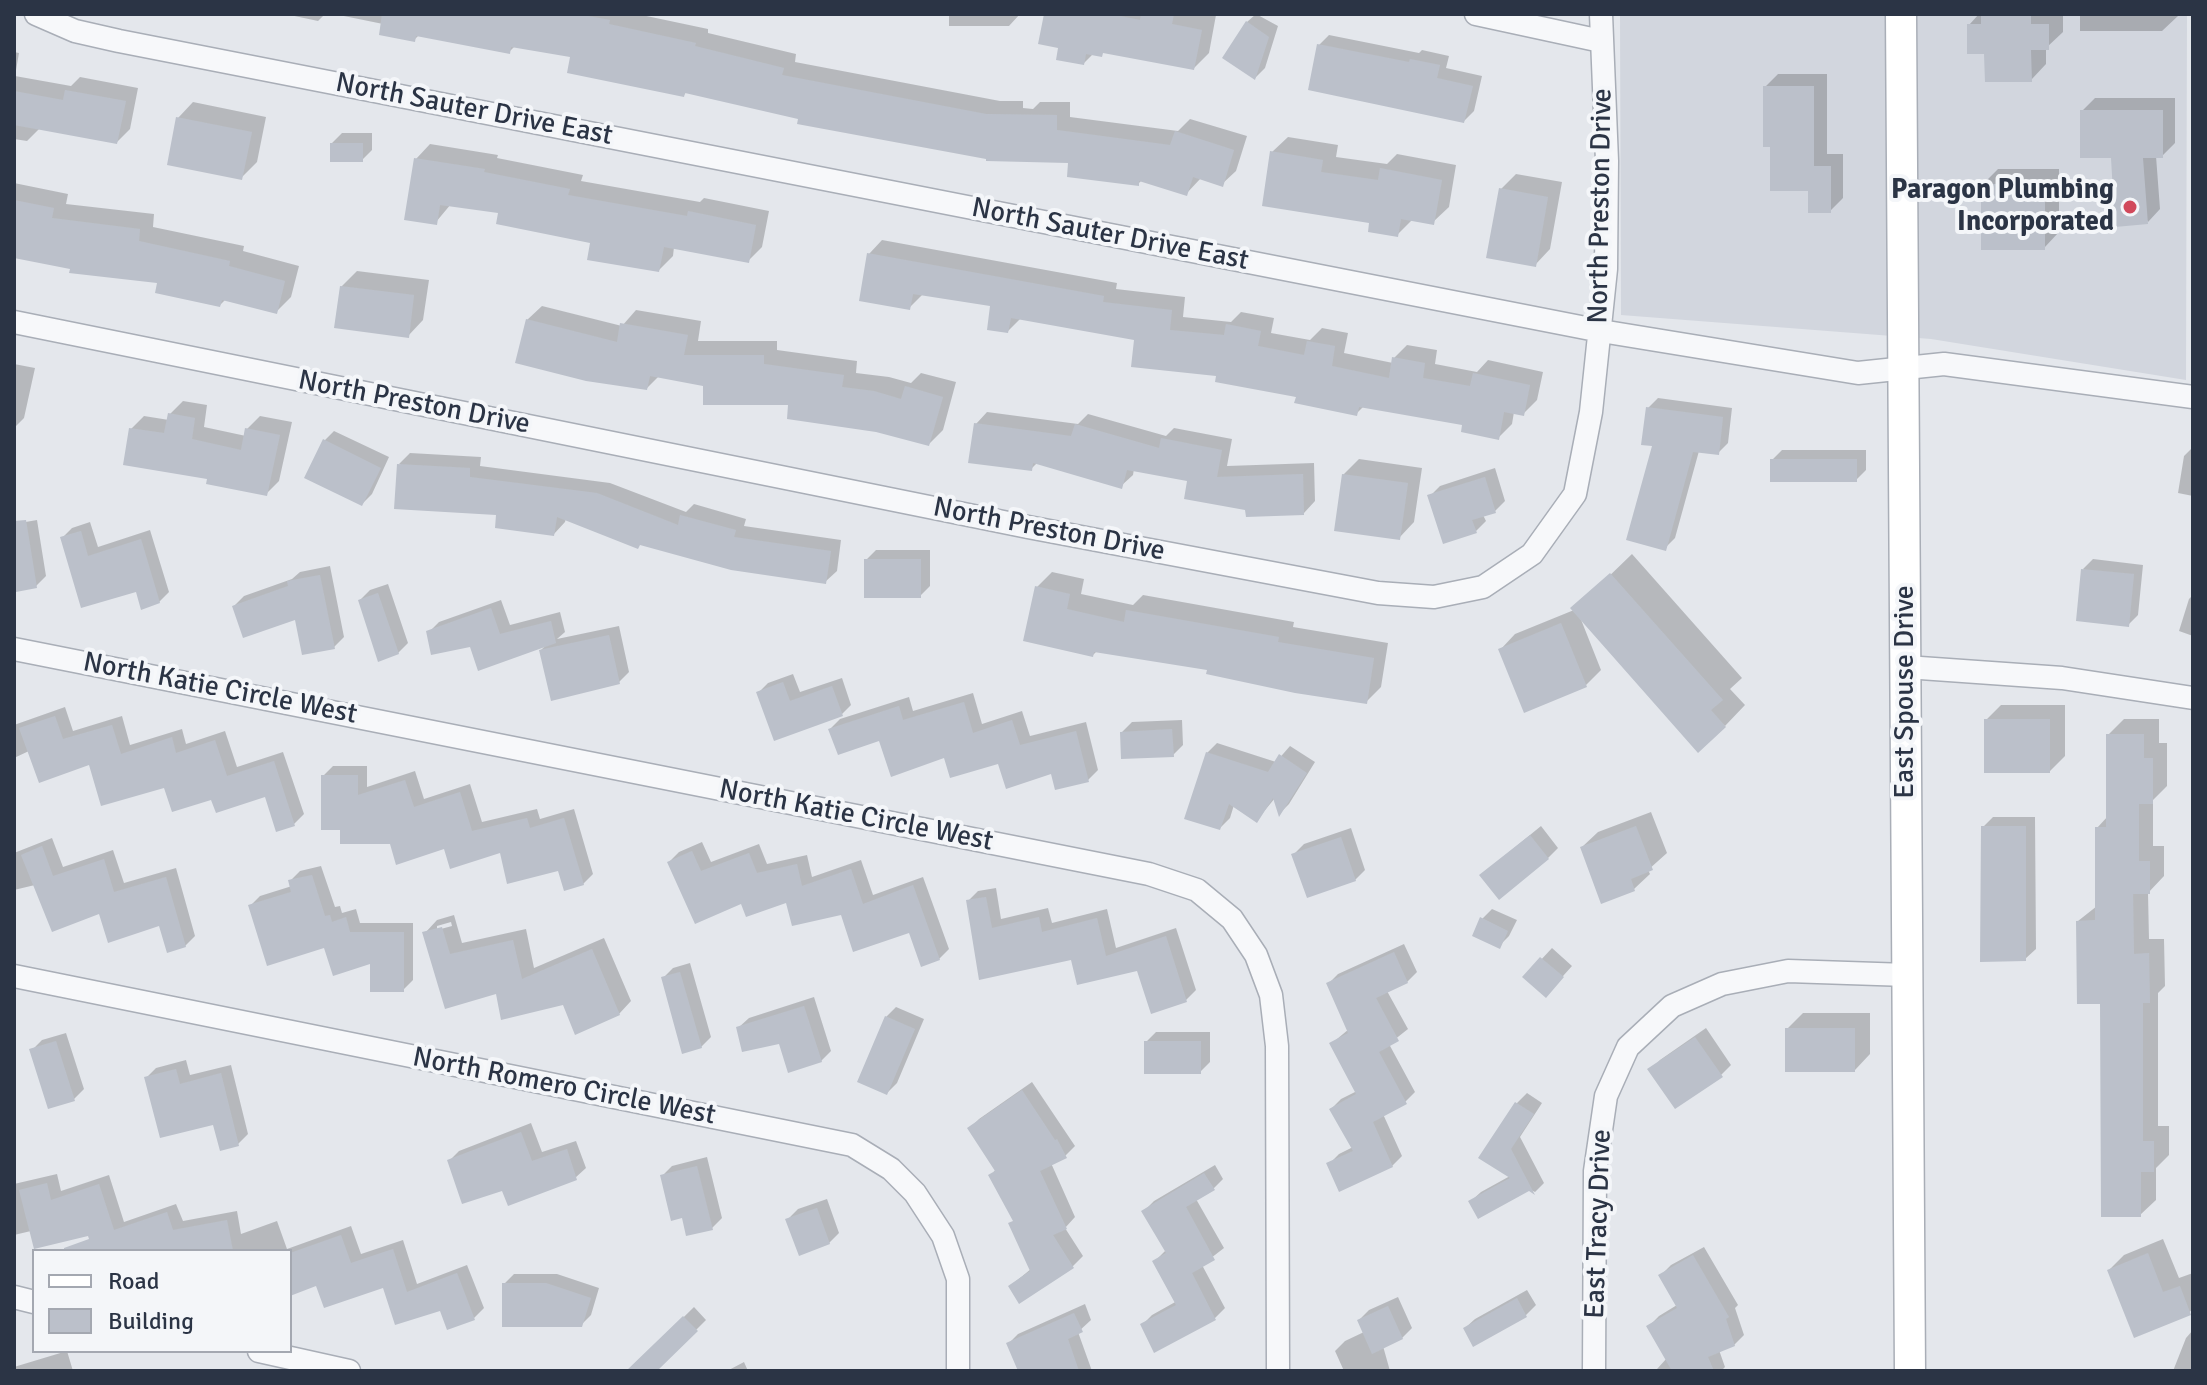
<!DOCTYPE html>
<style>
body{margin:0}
#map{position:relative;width:2207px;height:1385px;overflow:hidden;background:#e4e7ec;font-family:Signika,sans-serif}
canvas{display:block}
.frame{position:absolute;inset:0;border:16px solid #2b3445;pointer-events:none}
.legend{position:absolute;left:32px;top:1249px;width:260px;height:104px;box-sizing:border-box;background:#f4f6f9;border:2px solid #a4a8b1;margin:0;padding:10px 14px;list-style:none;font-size:24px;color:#2b3445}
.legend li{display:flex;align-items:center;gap:16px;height:40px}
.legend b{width:40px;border:2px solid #a4a8b1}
</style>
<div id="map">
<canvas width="2207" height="1385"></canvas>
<div class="frame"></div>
<ul class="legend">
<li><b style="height:10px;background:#fff"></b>Road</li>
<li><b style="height:22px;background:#bbc0ca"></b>Building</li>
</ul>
</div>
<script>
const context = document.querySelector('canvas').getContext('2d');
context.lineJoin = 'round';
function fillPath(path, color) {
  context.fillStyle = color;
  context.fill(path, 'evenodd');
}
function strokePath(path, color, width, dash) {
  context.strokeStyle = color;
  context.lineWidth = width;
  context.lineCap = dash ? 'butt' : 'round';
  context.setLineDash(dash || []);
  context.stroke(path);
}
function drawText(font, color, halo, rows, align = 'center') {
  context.font = font + ' Signika,sans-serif';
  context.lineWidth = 8;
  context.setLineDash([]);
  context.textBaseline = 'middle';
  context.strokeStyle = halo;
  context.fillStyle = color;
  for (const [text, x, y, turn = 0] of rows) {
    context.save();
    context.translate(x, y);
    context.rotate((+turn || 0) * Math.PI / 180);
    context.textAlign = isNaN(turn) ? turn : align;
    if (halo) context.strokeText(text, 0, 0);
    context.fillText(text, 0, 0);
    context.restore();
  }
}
fillPath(new Path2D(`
 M1620,14h567l-1,366 -255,-41 -310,-24z`), '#d2d6de');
fillPath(new Path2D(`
 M285,14h40l-7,7z
 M334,14h303l71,15v4l88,21 -1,8 205,39h23v7l10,1 7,-7h30v15l108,14 12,-12 57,17 -11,35 -14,13 -21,-6 -15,16 -44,-14 -4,4 -67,-23 -270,-43 -114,-27 -3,4 -112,-39 -57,-10 -6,6 -90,-17 -5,5 -31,-16z
 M949,14h71l-11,12h-60z
 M1046,14h166l4,1 -7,38 -15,15 -89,-17 -11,2 -10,10 -24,-16z
 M1256,14l22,12 -13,42 -10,10 -8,-56z
 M1979,14h84v18l-17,16v16l-15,16 -45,-28 -17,-27z
 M2080,14h98v2l-16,15h-82z
 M1329,35l90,18 3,-3 27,6 -3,12 36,8 -8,35 -10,10 -145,-76z
 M14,52l5,1 -4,23 56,10 9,-9 58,11 -8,41 -13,13 -77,-14 -13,13 -13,-2z
 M1778,74h49v80h16v44l-13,13 -58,-66 -7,-58z
 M2095,98h80v45l-13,13h-6l4,53 -12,13 -35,-66 -31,-45z
 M193,102l73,15 -9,45 -15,15 -64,-59z
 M342,133h30v17l-10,10 -30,-17z
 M1288,137l50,8 -2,12 51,7 10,-10 59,11 -7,42 -16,15 -20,-3 -16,16 -25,-13 -100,-70z
 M430,144l68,11 -1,3 86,17 -2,6 119,21 4,-4 65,13 -7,36 -14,14 -74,-14 -1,9 -14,14 -67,-28 -92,-30 -49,-8 -15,18 -20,-63z
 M1998,169h61v63l-15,16 -61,-64z
 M1516,174l46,8 -12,67 -15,16 -34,-76z
 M14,183l54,11 -2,10 88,10 -1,13 91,19 -1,5 56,15 -8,31 -15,15 -50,-13 -6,6 -61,-24 -145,-25z
 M882,240l235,43 -1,6 69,8 -2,20 48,5 10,-10 33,6 -3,15 39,7 12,-12 26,5 -4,20 49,10 1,-5 13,-13 30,5 -2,14 42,8 11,-12 55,12 -6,28 -14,14 -9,-2 -2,12 -14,14 -33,-15 -101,-17 -8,8 -138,-40 -82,-36 -115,-20 -13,13 -16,-27 -69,-10 -13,13 -41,-53z
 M357,271l72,9 -6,40 -15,16 -67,-49z
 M542,306l80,20 14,-16 65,11 -3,20h79v9l80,11 -1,12 33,4 22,6 10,-10 35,9 -13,48 -14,14 -138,-41 -86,-19 -46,-8 -12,12 -120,-68z
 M14,364l21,4 -11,50 -10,10z
 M1658,398l74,10 -4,35 -10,10 -19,-2 -24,87 -10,10 -17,-140z
 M183,401l24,4 -3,22 42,9 1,-7 13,-13 32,6 -13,59 -13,13 -56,-17 -79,-48 13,-13 25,4 1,-6z
 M987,412l91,12 10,-10 78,22 8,-8 58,11 -5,27 87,-3 1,38 -11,12 -57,-4 -58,-30 -55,-10 -1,6 -12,11 -83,-24 -7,7 -55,-45z
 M334,431l55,26 -17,37 -10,10 -38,-63z
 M2193,447v49l-15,-3 6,-37z
 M1782,450h84v20l-10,10 -84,-20z
 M410,453l71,4 -1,9 130,17 76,29 8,-8 52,15 -2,7 97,14 -4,31 -12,11 -259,-64 -1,4 -11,12 -55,-21 -100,-49z
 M1359,459l63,9 -8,54 -15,16 -56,-63z
 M1495,468l10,33 -10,10 -12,4 3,6 -10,10 -46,-35 10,-10z
 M37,520l9,56 -10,10 -18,3 -4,-16v-49z
 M90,522l8,25 52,-17 19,62 -10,10 -22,-13 -55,17 -20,-68 10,-10z
 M876,550h54v36l-10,10 -54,-36z
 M1632,554l110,124 -12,11 15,16 -20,21 -145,-109 21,53 -15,15 -86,-35 15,-16 59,-24z
 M2093,559l50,6 -5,50 -10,10 -45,-56z
 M330,566l14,71 -10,10 -38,-30 -62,-11 10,-10 48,-17 8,-7z
 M1052,572l32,7 -3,15 52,11 10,-10 151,27 -1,5 95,16 -7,44 -15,15 -156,-34 -113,-17 -4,4 -56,-68z
 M388,584l20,59 -10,10 -38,-53 10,-10z
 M2193,595v41l-14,-5 10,-32z
 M501,600l9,25 50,-13 5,20 -8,7 62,-13 10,46 -10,10 -78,-32 6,-6 -76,1 -42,-13 10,-10z
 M793,674l7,18 42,-14 9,27 -10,10 -83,-22 10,-10z
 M973,693l9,31 40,-13 8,25 56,-14 12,48 -10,10 -89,-19 -54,-5 -65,-17 -50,-10 10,-10 69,-22 4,14z
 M2001,705h64v51l-15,15 -64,-51z
 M65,707l8,24 49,-15 8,29 52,-16 4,15 39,-13 12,36 46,-15 21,62 -10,10 -28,-29 -53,2 -47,-11 -76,-24 -61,-11 -15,7v-33z
 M2124,719h35v24h8v43l-14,14v46h11v30l-16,17 1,46h15l1,47 -7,7v133h11v29l-13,13v32l-16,15 -38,-213 -24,-81 19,-15v-78l11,-12v-81z
 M1182,720l1,25 -10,10 -51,-23 10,-10z
 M1217,743l59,19 14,-16 25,16 -26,42 -9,9 -5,-15 -18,22 -23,-15 -4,13 -10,10 -13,-75z
 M333,766h34v21l48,-16 9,28 46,-15 12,38 55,-13 3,10 34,-10 19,65 -10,10 -23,-15 -59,-19 -110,-8 -49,-14 -19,-52z
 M1651,812l16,41 -19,17 2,4 -16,15 -52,-42 16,-15z
 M1993,817h42l1,132 -11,10 -42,-132z
 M1541,826l17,22 -10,10 -56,8z
 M1351,828l14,42 -10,10 -61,-26 10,-10z
 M52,838l11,29 50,-17 11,33 52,-15 19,68 -10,10 -24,-22 -61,-13 -65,-26 -21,5v-37z
 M702,842l9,20 48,-18 8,20 40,-9 5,22 49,-17 12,35 50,-18 26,72 -10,10 -29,-28 -122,-31 -46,1 -73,-39 10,-10z
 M321,866l14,41 5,-1 2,7 14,-4 4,14h53v57l-10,10 -31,-29 -47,-16 -75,-39 10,-10 32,-10 -2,-5 10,-10z
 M996,888l5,31 47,-11 4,15 55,-14 9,39 60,-20 20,62 -10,10 -48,-31 -65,-11 -92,20 -13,-77 10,-10z
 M1492,909l25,11 -8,16 -10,10 -17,-27z
 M454,915l8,28 64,-14 8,39 70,-30 27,63 -12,13 -122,-23 -51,16 -21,-74 12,-13zM451,922l1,4 -15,4v-4z
 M1404,944l13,28 -10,10 -20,9 21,38 -19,15 26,48 -10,10 -22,12 19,42 -10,10 -63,-2 10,-10 14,-7 -22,-38 10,-10 16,-8 -26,-47 18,-15 -21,-45 10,-10z
 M1552,948l20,18 -17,19 -30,-8z
 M690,963l21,74 -10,10 -38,-69 10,-10z
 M814,997l17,54 -10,10 -41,-19 -42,-14 11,-10z
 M896,1007l28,12 -27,64 -10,10 -1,-76z
 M1803,1013h67v41l-15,16 -68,-41z
 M1706,1028l25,37 -10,10 -71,-5 10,-10z
 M1156,1032h54v30l-10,10 -54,-30z
 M66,1033l18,56 -10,10 -42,-49 10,-10z
 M186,1060l4,15 41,-10 17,69 -10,10 -24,-22 -68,-44 10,-10z
 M1032,1082l43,64 -10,10 -14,7 24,54 -10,11 18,28 -10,10 -53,35 -10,-15 21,-17 -17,-49 -23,-45 5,-6 -27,-40 10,-10z
 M1527,1093l15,10 -22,34 24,46 -9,9 -6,-3 -58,12 10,-9 29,-16 -29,-19 36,-54z
 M531,1123l11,29 34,-11 10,27 -11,10 -72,10 -54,-27 10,-10z
 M707,1157l15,61 -10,10 -28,-12 -22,-40 10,-10z
 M1215,1165l8,14 -10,10 -17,10 28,49 -22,17 23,43 -10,10 -73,7 10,-10 25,-14 -22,-40 11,-11 -22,-39 10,-10z
 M57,1174l4,17 48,-16 15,47 52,-18 7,17 54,-10 4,23 36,-13 10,28 64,-23 10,28 42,-14 14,44 50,-19 17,43 -10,10 -33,-10 -56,-23 -68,-1 -27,9v-42h-195l-5,-18 -59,-2 -17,4v-51z
 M827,1199l12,34 -10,10 -41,-24 10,-10z
 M2163,1239l16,39 14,-5v36l-6,5 -78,-44 15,-15z
 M1704,1247l34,58 -3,3 9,27 -10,10 -15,5 6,17 -4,4h-63l-1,-2 10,-11 -18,-32 10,-10 18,-11 -16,-30 10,-10z
 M514,1274h43l42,14 -8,27 -10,10 -77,-41z
 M1527,1290l9,15 -10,10 -61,13 10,-9z
 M1398,1297l14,31 -10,10 -19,8 7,25h-46l-9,-20 10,-10 19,-9 -5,-12 10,-10z
 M1085,1304l6,16 -13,12 14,39h-72l-12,-27 10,-10z
 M694,1307l12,13 -51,51h-26z
 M2193,1330v41h-20l13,-33z
 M67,1351l6,20h-59v-4z
 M744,1362l4,9h-21z`), '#0003');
fillPath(new Path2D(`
 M382,14h195l33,6 -1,4 87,19 -1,3 89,22 -2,7 204,39 71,1v15l113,15 5,-14 59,19 -11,37 -30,-10 -6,19 -48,-15v5l-72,-9 1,-14 -82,-2v-2l-189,-35 1,-5 -113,-26 -1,4 -117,-24 3,-16 -59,-10 -1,7 -94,-18 -1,6 -36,-7z
 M1044,14h66l30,6 1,-6h33l-2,10 30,6 -8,40 -91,-17 -1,4 -16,-3 -2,11 -28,-5 2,-12 -20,-4z
 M1981,14h50v10h18v26h-18l1,32h-47l-1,-28h-17v-30h14z
 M1246,21l23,16 -14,43 -33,-22z
 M1317,44l92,18 1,-3 30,6 -3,13 36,8 -9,37 -156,-33z
 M1763,86h51v80h17v47h-23v-22h-38v-44h-7z
 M65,90l61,11 -9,43 -103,-19v-34l49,9z
 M2080,110h83v48h-20l5,66 -33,3 -4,-69h-31z
 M176,117l76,15 -10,48 -75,-15z
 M330,143h33v19h-33z
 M1270,151l53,9 -2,12 57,8 2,-12 62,12 -8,45 -33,-6 -3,18 -30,-5 1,-9 -107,-17z
 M414,158l71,11 -1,3 86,17 -2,6 119,21 1,-5 68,14 -7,38 -85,-16 -5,25 -72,-12 3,-17 -94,-19 2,-11 -58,-8 -3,20 -33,-5z
 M1981,184h64v66h-64z
 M1499,188l49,9 -12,70 -50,-9z
 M14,200l40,8 -2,10 88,11 -1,12 91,20 -1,5 56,15 -8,33 -55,-14 -2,7 -65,-14 2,-10 -88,-10 1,-4 -56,-11z
 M867,253l237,43 -1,6 69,8 -2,20 54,5 2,-11 35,7 -3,15 46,9 3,-14 28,5 -3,20 57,12 3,-21 33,6 -2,15 47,8 3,-13 57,12 -6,31 -20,-4 -5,28 -38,-8 1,-7 -103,-18 -2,9 -63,-13 2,-6 -81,-15 1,-6 -85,-9 3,-27 -123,-22 -3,15 -21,-3 3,-24 -77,-12 -3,16 -51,-9z
 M340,286l74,9 -5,43 -75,-10z
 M526,319l91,23 3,-19 68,12 -4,20h80v9l80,11 -2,12 32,4 27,8 4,-13 38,11 -14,49 -53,-14 -89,-13 1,-14h-85v-19l-53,-10 -3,14 -61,-9 -71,-18z
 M1646,407l77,10 -4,38 -26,-3 -27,99 -40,-11 26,-94 -11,-1z
 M168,413l27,5 -3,21 49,11 4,-22 35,7 -13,61 -61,-12 1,-5 -84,-14 6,-37 35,5z
 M974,423l97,13 4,-12 84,24 2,-10 61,12 -5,27 86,-3 1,41 -58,2 -1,-7 -61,-11 3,-18 -60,-11 -5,19 -89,-26 -1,8 -64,-8z
 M323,439l58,29 -19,38 -58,-28z
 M1770,459h87v23h-87z
 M397,464l73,4v9l127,16 81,32 2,-10 56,15 -2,7 97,14 -5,33 -95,-14 -91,-25 -2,4 -81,-32 -3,19 -59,-8 1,-13 -102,-6z
 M1342,474l66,9 -8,57 -66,-9z
 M1485,477l11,36 -24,7 5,13 -34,11 -16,-49z
 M26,520l11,68 -21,4 -2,-71z
 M81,531l7,25 53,-17 19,64 -19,7 -5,-18 -55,16 -21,-71z
 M864,559h57v39h-57z
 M2081,569l53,5 -5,53 -53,-6z
 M1610,573l113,127 -12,10 15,17 -28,26 -128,-145z
 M320,575l15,74 -33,6 -7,-35 -52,18 -11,-32 56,-20 -1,-5z
 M1035,586l35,8 -3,15 57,13 2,-12 153,27 -1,5 96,16 -7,46 -72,-11 -89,-19 1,-4 -113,-18 -1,5 -70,-16z
 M378,593l21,61 -21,8 -20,-62z
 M491,608l9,26 51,-13 5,22 -78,28 -8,-24 -39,8 -5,-24z
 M1561,623l26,64 -63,26 -26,-64z
 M609,635l11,49 -69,17 -12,-51z
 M783,682l7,19 42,-15 11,30 -69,25 -18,-49z
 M964,702l9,31 39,-13 8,25 56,-14 13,51 -34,8 -4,-16 -45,15 -8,-25 -48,14 -6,-20 -53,19 -12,-36 -41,14 -10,-26 71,-23 4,14z
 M55,716l8,23 49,-14 9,29 51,-17 4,16 39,-13 12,36 47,-15 21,65 -19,6 -11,-35 -49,16 -5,-13 -39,12 -8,-24 -63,18 -12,-41 -50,18 -20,-55z
 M1984,719h66v54h-66z
 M1172,729l2,28 -53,2 -1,-27z
 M2106,734h38v24h9v46h-14v57h11v33h-17l1,60 15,-1 1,50h-7v138h11v31h-13v45h-40l-1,-213h-23l-1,-83 19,-1v-93h11z
 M1206,752l62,20 11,-18 28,19 -28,44 -6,-19 -16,25 -28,-19 -9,26 -36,-11z
 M321,775h37v20l47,-15 9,27 46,-15 12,39 55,-13 3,10 34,-10 20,67 -20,6 -6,-20 -51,13 -7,-31 -50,16 -6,-20 -48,16 -6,-21h-50v-14h-19z
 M1636,826l17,44 -22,9 4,12 -34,13 -21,-57z
 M1981,826h45v135l-46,1z
 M1530,835l19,24 -50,41 -20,-25z
 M1341,837l15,44 -49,17 -16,-44z
 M42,846l11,30 51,-17 10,33 52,-15 20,70 -19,6 -8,-27 -51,17 -9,-29 -47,18 -31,-77z
 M692,851l9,20 48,-18 8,20 40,-9 5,22 49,-17 12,35 50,-19 27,75 -19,7 -12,-34 -56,19 -12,-37 -49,11 -6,-23 -40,14 -5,-13 -46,20 -28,-62z
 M312,875l13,41 5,-1 2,7 14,-5 4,15h54v60h-34v-28l-37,12 -9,-28 -57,18 -19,-61 43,-13 -3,-12z
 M986,897l6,31 47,-11 3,15 55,-14 9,38 60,-20 21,66 -36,12 -14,-43 -60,14 -6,-25 -92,20 -13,-80z
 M1480,917l28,14 -8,18 -28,-13z
 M442,927l8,27 63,-14 9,39 70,-30 28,66 -45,20 -12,-30 -62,15 -5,-26 -51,15 -23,-77z
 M1394,952l14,31 -32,15 23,43 -20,11 28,52 -34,18 20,45 -54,25 -13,-29 27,-12 -24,-42 27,-15 -27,-51 19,-10 -22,-50z
 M1540,957l24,20 -18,21 -24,-21z
 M680,972l22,76 -20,6 -21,-77z
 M804,1006l18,56 -34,11 -9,-29 -37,8 -6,-25z
 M885,1016l30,13 -28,66 -30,-13z
 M1785,1028h70v44h-70z
 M1695,1037l28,40 -48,32 -28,-40z
 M56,1041l19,60 -27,8 -19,-60z
 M1144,1041h57v33h-57z
 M176,1069l4,15 41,-11 18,73 -19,5 -7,-26 -53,13 -16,-61z
 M1022,1090l33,50 2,-1 10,19 -27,13 27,58 -14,6 21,33 -55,36 -11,-18 22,-15 -22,-48 5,-2 -25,-46 7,-4 -28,-43z
 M1515,1102l19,12 -23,35 24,46 -6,-4 -51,28 -10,-18 42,-23 -32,-20z
 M521,1132l11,29 35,-12 10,31 -69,26 -6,-15 -40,13 -15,-44z
 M697,1166l16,64 -27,6 -4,-18 -11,3 -11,-46z
 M1204,1173l11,17 -29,17 29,53 -23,13 24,47 -62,33 -14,-29 36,-19 -24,-44 14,-8 -25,-42z
 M47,1183l4,17 48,-16 15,46 53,-18 6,18 54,-10 6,31h-169v-3l25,-9 -1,-3 -54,13 -15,-59z
 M817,1208l13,36 -31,12 -14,-37z
 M341,1235l10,28 42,-14 14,43 50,-19 18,47 -28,10 -7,-19 -45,14 -12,-37 -59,20 -8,-22 -26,10v-43z
 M2148,1253l15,39 17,-6 11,29 -57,23 -27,-68z
 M1693,1255l36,62 -3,2 9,27 -27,11 6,14h-42l-26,-45 31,-18 -19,-33z
 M502,1283h44l45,15 -9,29h-80z
 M1517,1298l10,19 -54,30 -10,-19z
 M1388,1306l15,33 -31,15 -15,-34z
 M1074,1313l9,19 -15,7 11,32h-61l-12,-28z
 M683,1316l15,15 -41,40h-31z`), '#bbc0ca');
const street = new Path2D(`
 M36,14l39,17 44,10 1482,290 257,42 86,-9 249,33
 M1476,14l125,27
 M14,322l1014,205 350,66 56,4 49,-10 49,-33 43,-60 16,-82 15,-143 1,-108 -6,-147
 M14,649l1135,225 48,16 35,29 24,36 15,40 6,51 1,325
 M1906,667l156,11 131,20
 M14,976l838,169 39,24 24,24 28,43 15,43v92
 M14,1297l20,5
 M259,1351l90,20
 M1594,1371l1,-200 11,-75 22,-49 44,-41 50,-22 66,-13 119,4`);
const secondary = new Path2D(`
 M1901,14l9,1357`);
strokePath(street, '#a9aeb7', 25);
strokePath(secondary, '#a9aeb7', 33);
strokePath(street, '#f7f8fa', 22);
strokePath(secondary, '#fff', 30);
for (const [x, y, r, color] of [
 [2130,207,8,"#d1495b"]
]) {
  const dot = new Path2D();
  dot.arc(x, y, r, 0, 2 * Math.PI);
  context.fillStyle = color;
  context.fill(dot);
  strokePath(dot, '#f4f6f9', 3);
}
drawText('28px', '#2b3445', '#f4f6f9', [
 ["North Sauter Drive East",474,110,11],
 ["North Preston Drive",1601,206,-89],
 ["North Sauter Drive East",1110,235,11],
 ["North Preston Drive",414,403,11],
 ["North Preston Drive",1049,530,11],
 ["North Katie Circle West",220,689,11],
 ["East Spouse Drive",1906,692,-90],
 ["North Katie Circle West",856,816,11],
 ["North Romero Circle West",564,1087,11],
 ["East Tracy Drive",1599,1224,-88]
]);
drawText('bold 28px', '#2b3445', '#f4f6f9', [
 ["Paragon Plumbing",2114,191],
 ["Incorporated",2114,223]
], 'right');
</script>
